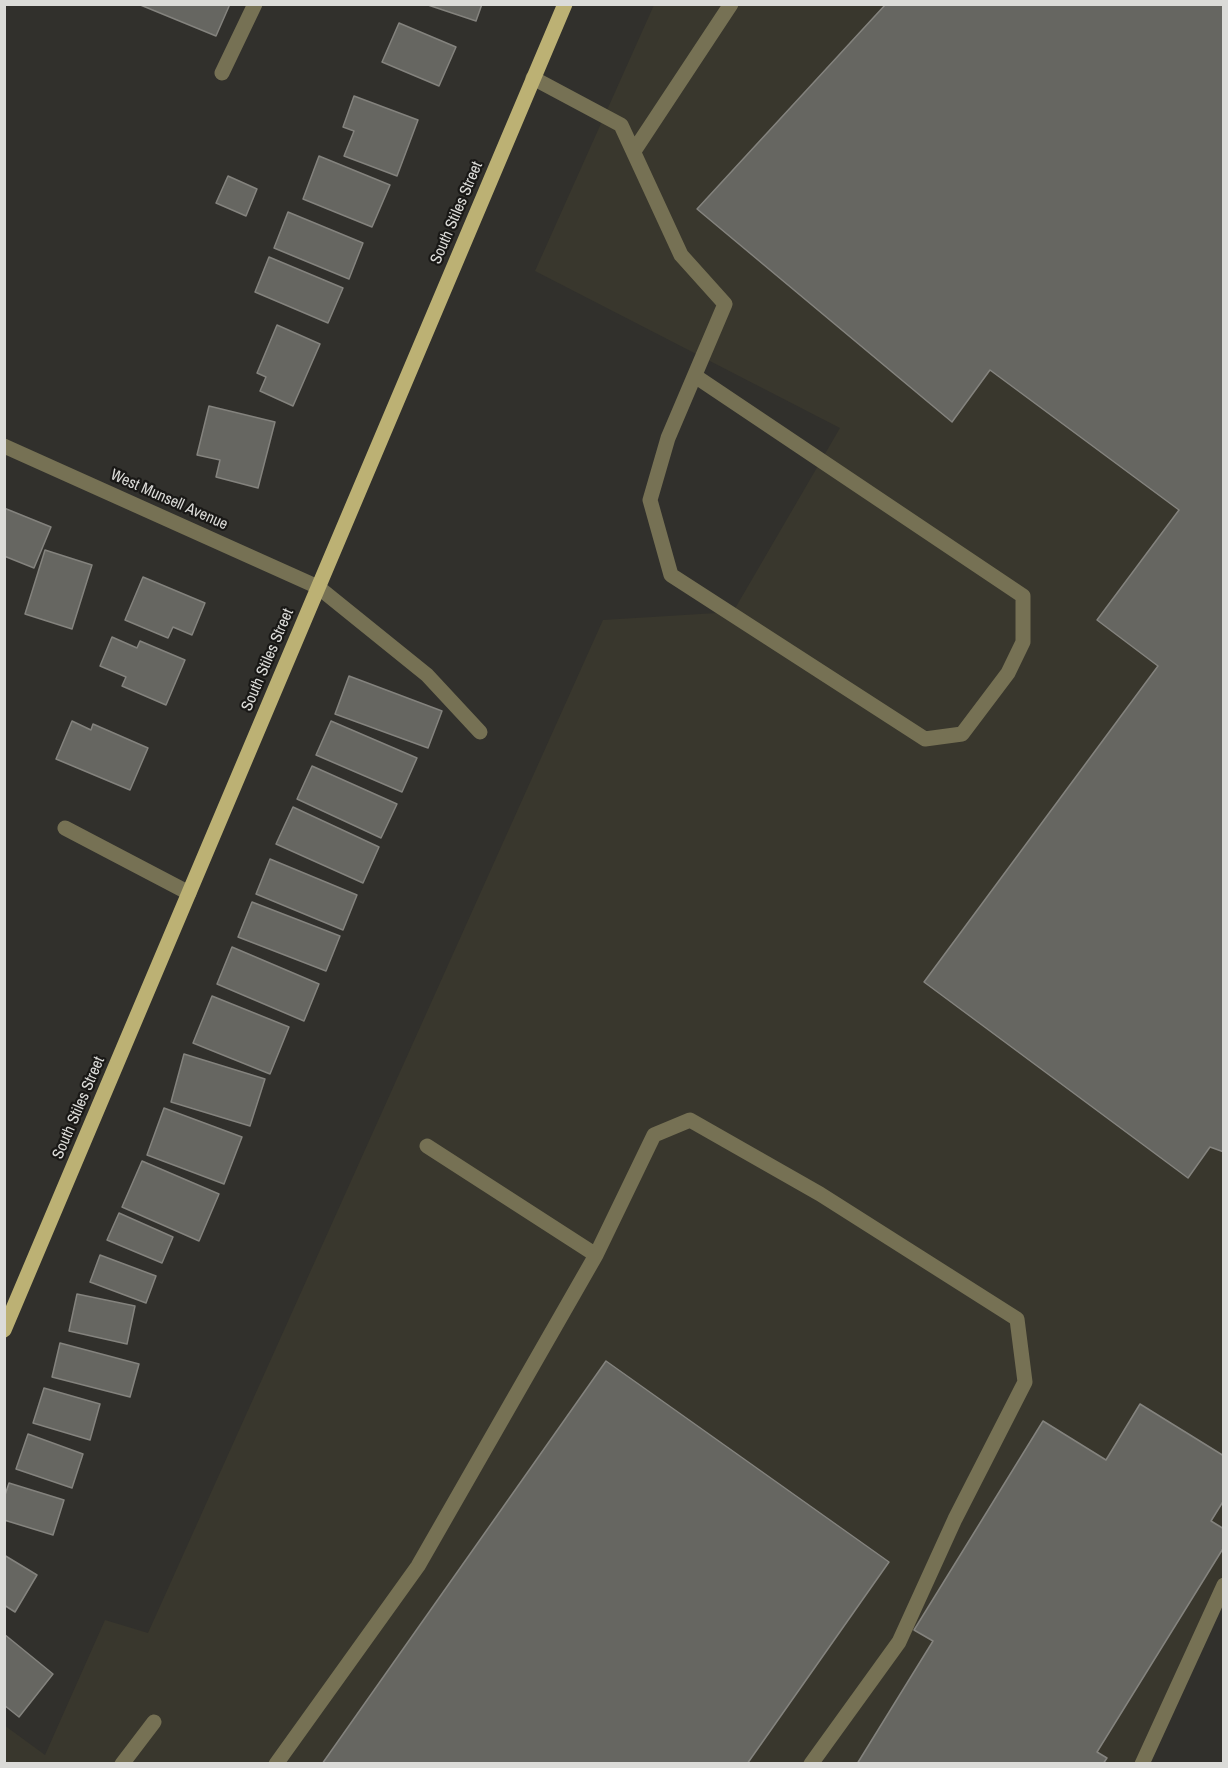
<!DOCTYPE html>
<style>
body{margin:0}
#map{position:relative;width:1228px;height:1768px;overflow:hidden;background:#31302c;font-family:"Archivo Narrow",sans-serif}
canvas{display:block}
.frame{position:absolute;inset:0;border:6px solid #dbdbd8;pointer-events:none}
</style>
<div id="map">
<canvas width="1228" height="1768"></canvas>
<div class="frame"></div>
</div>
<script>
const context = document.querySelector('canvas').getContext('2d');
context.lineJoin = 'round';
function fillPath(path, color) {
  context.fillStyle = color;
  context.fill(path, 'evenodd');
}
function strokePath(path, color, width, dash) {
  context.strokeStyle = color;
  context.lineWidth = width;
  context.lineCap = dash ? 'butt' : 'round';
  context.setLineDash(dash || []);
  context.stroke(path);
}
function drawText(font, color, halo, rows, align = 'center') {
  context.font = font + ' "Archivo Narrow",sans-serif';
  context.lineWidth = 4.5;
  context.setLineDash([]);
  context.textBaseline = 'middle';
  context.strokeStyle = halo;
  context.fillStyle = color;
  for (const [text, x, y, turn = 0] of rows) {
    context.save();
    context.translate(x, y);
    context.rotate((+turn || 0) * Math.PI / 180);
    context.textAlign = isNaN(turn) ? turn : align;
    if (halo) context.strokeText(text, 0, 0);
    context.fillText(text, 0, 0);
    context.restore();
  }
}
fillPath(new Path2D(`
 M654,5h569v1592l-79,166 -1139,1 -1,-39 41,30 60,-135 43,13 455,-1013 130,-8 107,-184 -305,-157z`), '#39372d');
const building = new Path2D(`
 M138,4h92l-14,32z
 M425,4h57l-6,17z
 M886,4h338v1148l-14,-5 -22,31 -264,-196 234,-316 -61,-46 82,-110 -189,-140 -38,52 -255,-213z
 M399,23l57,24 -17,39 -57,-24z
 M354,96l64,24 -21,56 -53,-20 10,-25 -11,-4z
 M319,156l71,29 -18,42 -69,-28z
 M228,176l29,13 -11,27 -30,-13z
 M288,212l75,31 -14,36 -75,-31z
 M269,257l74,31 -15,35 -73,-31z
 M277,325l43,19 -27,62 -33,-15 6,-14 -9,-4z
 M209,406l66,16 -17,66 -42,-11 4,-17 -23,-5z
 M4,508l47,19 -17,41 -30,-12z
 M45,550l47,15 -20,64 -47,-15z
 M143,577l62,26 -13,32 -19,-8 -5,11 -43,-18z
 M112,637l25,11 3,-7 45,19 -19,45 -44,-19 4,-9 -26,-11z
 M349,676l93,35 -14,37 -93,-34z
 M72,721l19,9 2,-6 55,24 -18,42 -74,-31z
 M331,721l86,37 -15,34 -86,-37z
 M312,766l85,38 -16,34 -84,-39z
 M293,807l86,40 -16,36 -87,-39z
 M270,859l87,36 -14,35 -87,-36z
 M252,902l88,34 -14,35 -88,-34z
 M232,947l87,37 -15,37 -87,-37z
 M212,996l77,31 -19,47 -77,-31z
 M184,1054l81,25 -15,47 -79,-24z
 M164,1108l78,29 -18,47 -77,-29z
 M142,1161l77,33 -20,47 -77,-34z
 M119,1213l54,24 -11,26 -55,-23z
 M100,1255l56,21 -10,27 -56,-21z
 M77,1294l58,12 -8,38 -58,-13z
 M60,1343l79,21 -9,33 -78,-20z
 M606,1361l283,201 -142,202h-425z
 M44,1388l56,16 -10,36 -57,-17z
 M1140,1404l84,52v44l-13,21 13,8v18l-127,205 10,6 -4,6h-246l76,-123 -19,-11 129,-209 63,39z
 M28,1434l55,20 -11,34 -56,-19z
 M9,1483l55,17 -11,35 -49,-15v-22z
 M4,1555l33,20 -22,37 -11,-7z
 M4,1634l49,40 -34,43 -15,-12z`);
fillPath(building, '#666661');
strokePath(building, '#84837e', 1.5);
strokePath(new Path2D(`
 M222,73l33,-69
 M533,78l88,47 60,130 44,49 -57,134 -18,62 21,75 254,164 37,-5 46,-61 15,-31v-46l-328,-220
 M634,151l97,-147
 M4,446l314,141 109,88 53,57
 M65,828l124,65
 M427,1146l169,109
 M122,1764l32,-42
 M276,1764l142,-198 178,-311 58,-120 36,-15 130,74 197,125 8,63 -70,137 -56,123 -88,122
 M1142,1764l82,-179`), '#767154', 15);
strokePath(new Path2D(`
 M4,1330l561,-1326`), '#bcb174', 15);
drawText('16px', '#dbdbd8', '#191816', [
 ["South Stiles Street",457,213,-67],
 ["West Munsell Avenue",169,500,24],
 ["South Stiles Street",268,660,-67],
 ["South Stiles Street",79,1108,-67]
]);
</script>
